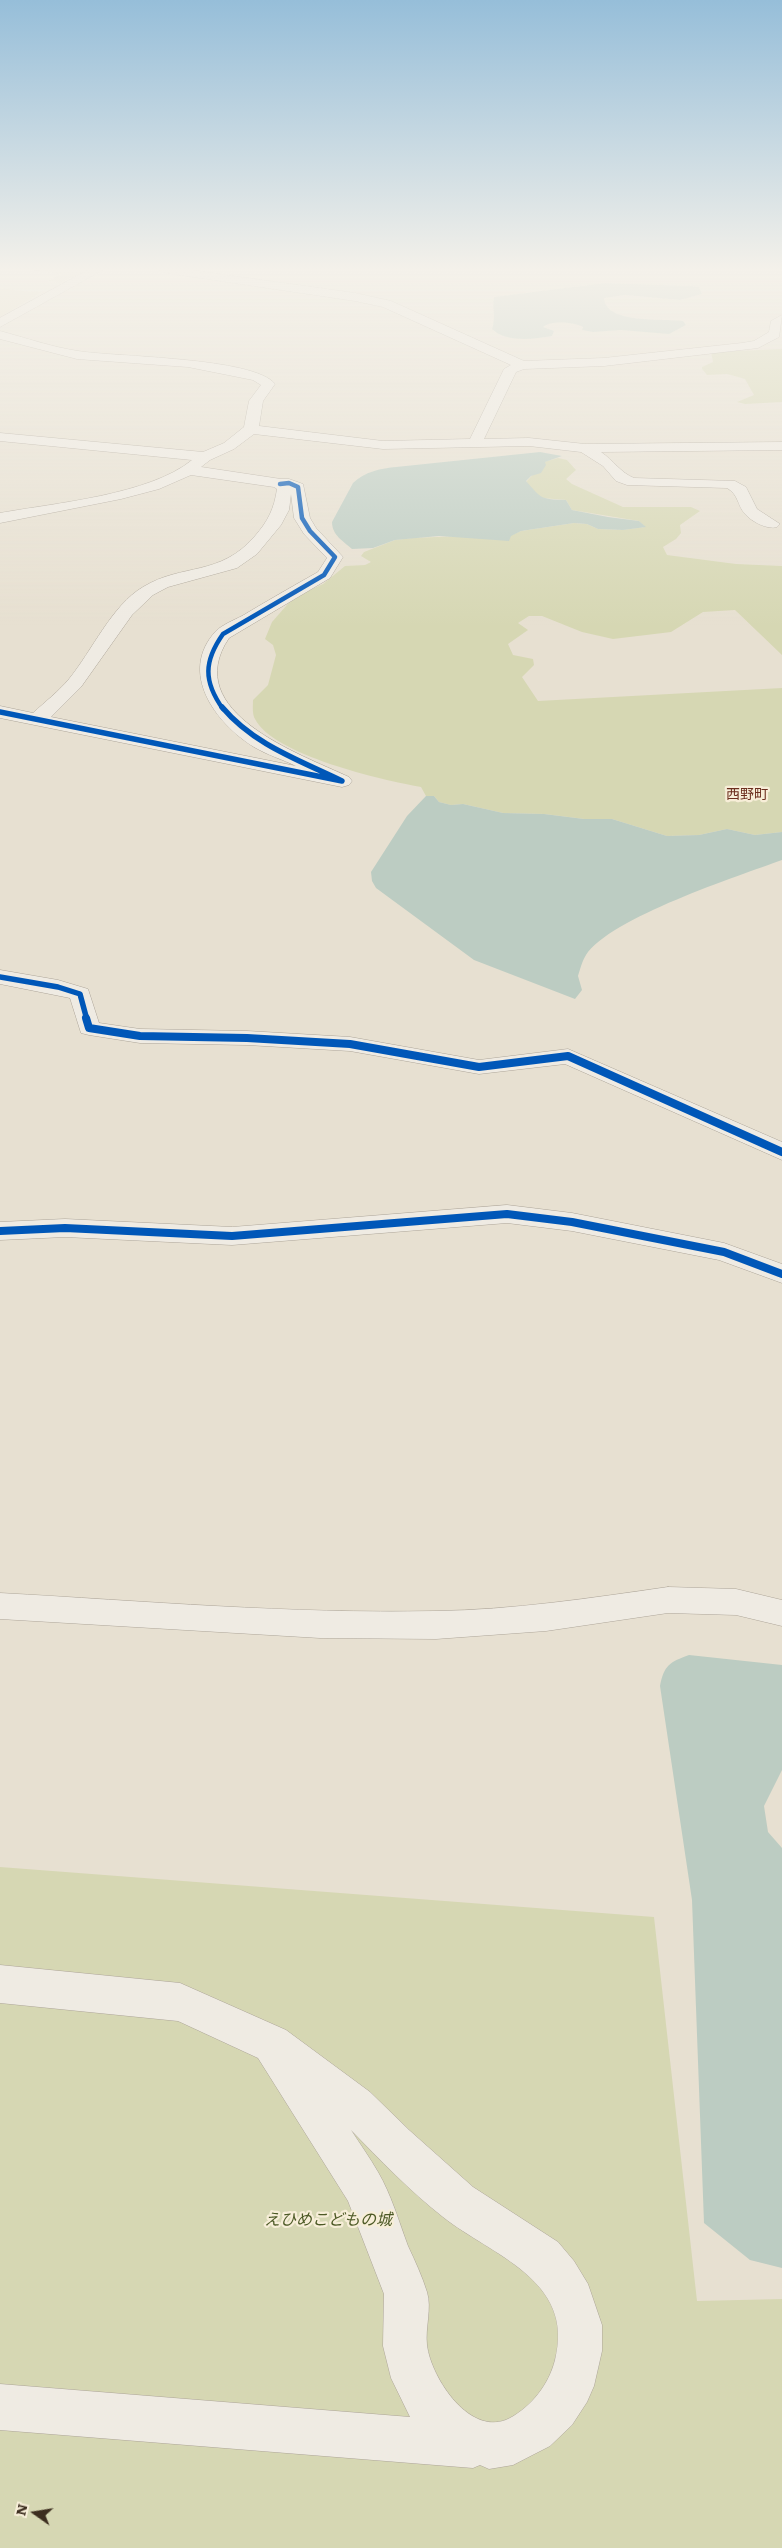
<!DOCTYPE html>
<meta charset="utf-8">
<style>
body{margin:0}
#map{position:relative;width:782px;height:2548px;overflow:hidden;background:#e7e0d1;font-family:Literata,serif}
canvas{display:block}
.north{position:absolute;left:10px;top:2488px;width:50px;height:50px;-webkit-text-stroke:4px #f7eed8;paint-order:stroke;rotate:283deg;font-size:14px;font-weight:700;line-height:20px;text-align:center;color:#3d2e20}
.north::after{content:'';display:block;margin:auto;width:18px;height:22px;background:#3d2e20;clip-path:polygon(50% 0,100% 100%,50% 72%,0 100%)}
</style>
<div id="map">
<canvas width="782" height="2548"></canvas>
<div class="north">N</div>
</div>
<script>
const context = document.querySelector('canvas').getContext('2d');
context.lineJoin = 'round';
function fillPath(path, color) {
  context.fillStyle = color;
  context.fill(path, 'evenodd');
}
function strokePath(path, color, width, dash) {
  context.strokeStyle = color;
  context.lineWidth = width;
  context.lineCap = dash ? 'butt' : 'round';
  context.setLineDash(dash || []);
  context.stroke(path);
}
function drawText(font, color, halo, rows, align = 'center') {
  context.font = font + ' Literata,"Noto Sans JP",serif';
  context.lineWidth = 4.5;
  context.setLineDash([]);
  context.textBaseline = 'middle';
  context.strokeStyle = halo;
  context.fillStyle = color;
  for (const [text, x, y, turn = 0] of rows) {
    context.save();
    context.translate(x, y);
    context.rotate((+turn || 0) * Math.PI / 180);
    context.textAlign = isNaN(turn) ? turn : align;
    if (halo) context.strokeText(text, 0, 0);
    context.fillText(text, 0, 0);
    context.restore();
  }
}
fillPath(new Path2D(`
 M32,270h57l-29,13 -12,-2 13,-7z
 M0,288l22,3 20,1 -42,25z`), '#e6dfc2');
fillPath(new Path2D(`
 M782,349v53l-37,2 -8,-2 17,-7 -9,-16 -18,-5 -20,1 -5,-6v-2l11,-5 -2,-10z
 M558,458l9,2 9,10 -10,9 6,5 51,23h68l9,4 -20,14 1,8 -5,6 -13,8 4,8 69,9 46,2v89l-47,-45 -32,2 -32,20 -58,7 -31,-7 -40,-16h-13l-11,7 10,7 -20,14 5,11 20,4 1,6 -12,12 16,24 244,-13v144l-27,3 -28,-6 -28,6 -32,1 -55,-17h-28l-40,-5 -41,-1 -40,-9 -12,1 -12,-3 -5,-6h-8l-5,-9c-39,-7 -148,-32 -166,-68 -3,-5 -2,-13 -2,-19l15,-15 8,-30 -3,-10 -8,-6 7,-17 21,-24 30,-14 22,-18 20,-1 6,-3 -10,-6 3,-4 31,-12 17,-2 48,-2 39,4 22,-9 53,-8 13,1 11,5 25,1 22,-3 -6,-6 -67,-11 -6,-10 -24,-2 -7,-3 -9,-13 18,-20z
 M0,1867l654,50 43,384 85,-2v249h-782z`), '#d6d7b3');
fillPath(new Path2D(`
 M605,283l87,3 7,1 3,7 -22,6 -55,-5 -21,3c2,27 60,20 79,23l3,4 -17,9 -48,-4 -28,2 -11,-2 1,-3c-9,-5 -32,-7 -40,0l11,4 -2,5c-18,3 -46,7 -60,-7 4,-11 0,-20 2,-32z
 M540,452l22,4 -17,6 1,3 -5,8 -10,3 -5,5c16,18 14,18 40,19l6,10 36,7 31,4 7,6 -23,3 -25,-1 -11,-5 -13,-1 -53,8 -10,5 -2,5 -70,-5 -44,4 -22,8 -21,1c-9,-8 -20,-14 -20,-27l21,-39c11,-11 29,-15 43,-16z
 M426,796h8l5,6 12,3 12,-1 40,9 41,1 40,5h28l55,17 32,-1 28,-6 28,6 27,-3v28c-44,16 -172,58 -196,95 -4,6 -6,15 -8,21l4,14 -7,9 -101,-39 -98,-72 -4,-7 -1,-9 36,-56z
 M689,1655l93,10v105l-18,36 4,26 14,16v420l-32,-8 -46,-37 -12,-323 -32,-214c4,-21 10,-24 29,-31z`), '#bcccc2');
const minor = new Path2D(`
 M88,270h15l-103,57v-9z
 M160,270h31l164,23 36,8 133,60 80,-3 138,-15 12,-2 15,-9 2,-11 11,-6 -3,22 -21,11 -154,18 -80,3 -8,3 -32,67 45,-1 56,6 197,-2v8l-181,2c12,8 20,21 33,26l101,3 11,6 11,22 23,15 -3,3c-9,3 -25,-5 -32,-13 -8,-9 -6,-19 -18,-26l-100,-3 -11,-4 -13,-15 -22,-14 -52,-6 -146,3 -129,-15 -20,15 -24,11 -9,7 80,12h8l14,5 7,34 6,10 27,29 -13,21 -101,60c-50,74 71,116 120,139l3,4 -3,4 -7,2 -342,-69v-12l33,7c12,-11 26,-22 36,-34 23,-28 43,-74 74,-92 39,-24 77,-10 112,-51 13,-15 19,-27 22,-47l-3,-2 -83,-12 -32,14 -38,10 -121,24v-10c55,-10 149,-18 192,-53l-192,-19v-8l203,19 21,-9 20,-16 5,-26 12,-16 -8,-5 -65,-13 -111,-8 -77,-20v-8c26,7 52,16 78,20 36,6 176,6 197,33l-12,17 -4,25 124,15 87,-2 34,-70 7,-4 -128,-58 -28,-6 -189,-28zM291,494l3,24 10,16 23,24 -9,14c-25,14 -51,29 -76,44 -8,4 -20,9 -26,15 -38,41 -1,92 38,116 13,8 28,12 42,19l-245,-49 30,-30 51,-72 21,-20 15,-8 69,-19 20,-14 24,-29 8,-15z
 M0,970l58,10 30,9 11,34 41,6 107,2 103,6 129,23 89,-11 214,93v18l-217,-96 -86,10 -129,-23 -103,-6 -107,-2 -51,-8 -8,-2 -11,-35 -70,-14z
 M507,1205l65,8 152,30 58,21v19l-63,-23 -147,-29 -65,-8 -275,22 -167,-8 -65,3v-18l65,-3 167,8z
 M668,1587l68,2 46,11v26l-46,-11 -68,-2 -122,18 -110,8 -116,-1 -320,-19v-26c145,8 290,21 435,18 78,-1 156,-13 233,-24z
 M0,1965l180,18 106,47 84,62 39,38 64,57 85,55 16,19 14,23 14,41v26l-8,35 -7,16 -15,23 -22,21 -37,19 -24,4 -9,-4 -7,3 -473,-38v-46l410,33 -19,-39 -8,-32 1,-52 -36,-93 -90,-143 -80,-37 -178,-18zM351,2130c29,30 59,61 92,87 48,38 133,63 112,143 -6,24 -23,46 -45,58 -39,21 -79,-40 -83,-73 -2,-17 5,-37 0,-53 -5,-16 -12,-31 -19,-46 -9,-24 -17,-52 -30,-74 -8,-14 -18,-28 -27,-42z`);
strokePath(minor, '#ada599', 1);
fillPath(minor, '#efebe3');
strokePath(new Path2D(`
 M223,709c-20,-28 -19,-48 0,-75l101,-59 11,-18 -25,-26 -8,-13 -4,-31 -9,-4 -9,1`), '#0057b8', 4.5);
strokePath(new Path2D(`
 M0,712l342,69c-43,-21 -88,-36 -120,-74
 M0,977l58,10 22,7 7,26`), '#0057b8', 5.5);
strokePath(new Path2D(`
 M86,1018l3,10 51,8 107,2 103,6 129,23 89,-11 214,96
 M0,1231l65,-3 167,8 275,-22 65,8 152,30 58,22`), '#0057b8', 8);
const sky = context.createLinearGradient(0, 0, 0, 627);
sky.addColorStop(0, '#96bed9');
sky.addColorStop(0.43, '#f4f1ea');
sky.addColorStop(1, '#f4f1ea00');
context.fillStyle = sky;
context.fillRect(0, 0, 782, 627);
drawText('14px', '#6b2e1e', '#f7eed8', [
 ["西野町",747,795]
]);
drawText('italic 16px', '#4d5a26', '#f7eed8', [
 ["えひめこどもの城",328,2220]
]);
</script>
